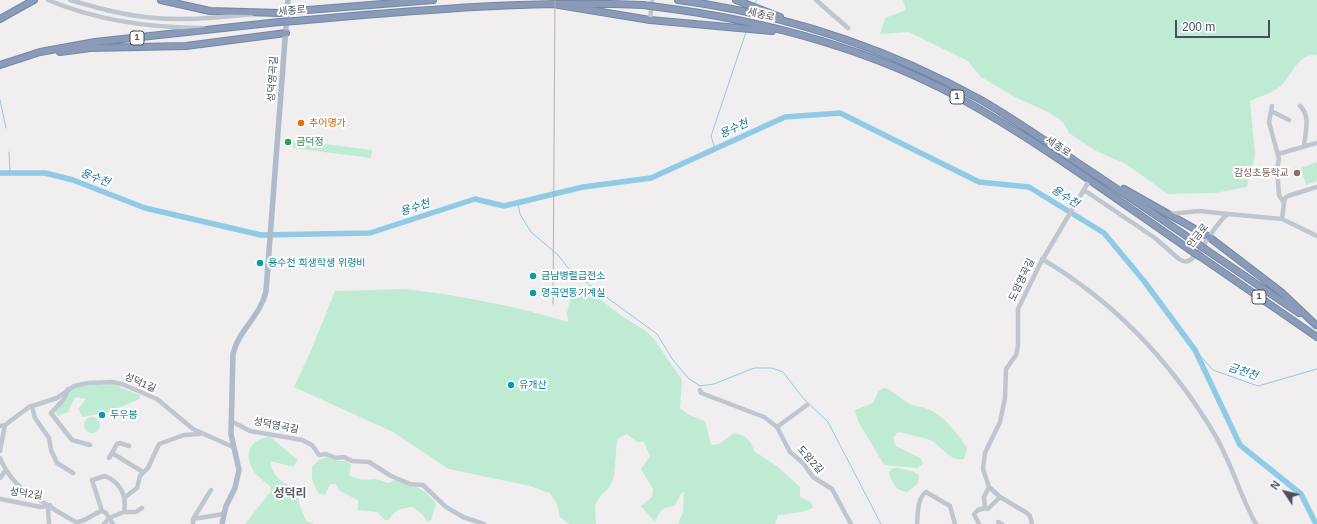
<!DOCTYPE html>
<meta charset="utf-8">
<style>
body{margin:0}
#map{position:relative;width:1317px;height:524px;overflow:hidden;background:#f0eeee;font-family:Arial,sans-serif}
canvas{display:block}
.north{position:absolute;left:1265px;top:472px;width:40px;height:40px;-webkit-text-stroke:3px #fff;paint-order:stroke;rotate:305deg;font-size:11px;font-weight:700;line-height:16px;text-align:center;color:#474f5a}
.north::after{content:'';display:block;margin:auto;width:14px;height:18px;background:#474f5a;clip-path:polygon(50% 0,100% 100%,50% 72%,0 100%)}
.scale{position:absolute;left:1175px;top:20px;width:95px;height:18px;box-sizing:border-box;border:2px solid #474f5a;border-top:0;padding-left:5px;font-size:12px;line-height:14px;white-space:nowrap;color:#474f5a;-webkit-text-stroke:3px #fff;paint-order:stroke}
</style>
<div id="map">
<canvas width="1317" height="524"></canvas>
<div class="north">N</div>
<div class="scale">200 m</div>
</div>
<script>
const context = document.querySelector('canvas').getContext('2d');
context.lineJoin = 'round';
function fillPath(path, color) {
  context.fillStyle = color;
  context.fill(path, 'evenodd');
}
function strokePath(path, color, width, dash) {
  context.strokeStyle = color;
  context.lineWidth = width;
  context.lineCap = dash ? 'butt' : 'round';
  context.setLineDash(dash || []);
  context.stroke(path);
}
function drawText(font, color, halo, rows, align = 'center') {
  context.font = font + ' Arial,"Noto Sans KR",sans-serif';
  context.lineWidth = 4;
  context.setLineDash([]);
  context.textBaseline = 'middle';
  context.strokeStyle = halo;
  context.fillStyle = color;
  for (const [text, x, y, turn = 0] of rows) {
    context.save();
    context.translate(x, y);
    context.rotate((+turn || 0) * Math.PI / 180);
    context.textAlign = isNaN(turn) ? turn : align;
    if (halo) context.strokeText(text, 0, 0);
    context.fillText(text, 0, 0);
    context.restore();
  }
}
fillPath(new Path2D(`
 M903,0h414v55c-21,-2 -25,23 -39,33 -8,6 -20,9 -28,13l5,54 -8,32 -32,6 -47,1 -42,-30 -30,-13 -27,-18 -6,-11 -13,-9 -35,-16 -34,-20 -13,-16 -59,-29 -29,2 5,-16 21,-8z
 M294,140l78,10 -1,8 -78,-10z
 M1317,162v19l-11,4 -5,-17z
 M406,289c56,7 109,17 162,33l-1,-9 3,-14 14,-8 12,5 27,21 23,14 8,8 28,41 -2,28 9,7 16,6 6,24 8,-1 15,-11c12,3 16,5 20,18l24,16 22,20v10l11,5 2,6 -11,4 -24,3 -3,9h-97l5,-12 1,-20 -3,1 -6,13c-12,1 -15,4 -20,16l-14,-16 11,-9 1,-8 -12,-20 9,-13 -6,-14h-7l-10,-8 -10,5 -3,38 -5,11 -7,6 -7,11 1,19h-27l-9,-7 -3,-13 -7,-11 -20,-7 -81,-17 -56,-37 -99,-45 16,-34 25,-62z
 M112,384l28,11v4l-32,13 -25,5 -5,-8 8,-10 -11,-2 -7,15 -10,4 -3,-5 14,-20 9,-5z
 M883,388c11,1 19,13 29,17 5,2 11,2 16,4 18,8 28,23 39,39l-3,11c-13,3 -22,-12 -32,-18 -3,-2 -28,-8 -34,-9l-5,6 3,8 24,12 3,5 -5,5 -34,-3 -26,-44 -3,-11 18,-7 5,-11z
 M84 425a8 8 0 1 1 16 0a8 8 0 1 1-16 0Z
 M270,437l28,23 -5,7 -18,-5h-4c1,16 14,22 27,28l1,13 7,18 8,3h-69l26,-33 -1,-5c-4,-3 -8,-6 -12,-10 -15,-16 -12,-37 12,-39z
 M328,457l10,4h9l4,4 -2,10c8,6 17,5 26,4 4,0 9,3 13,4l8,-3c17,5 31,9 40,24l-5,16 -4,2 -4,-7 -10,-8c-12,1 -18,2 -24,13h-4l-8,-8 -19,-2v-10l-18,-9 -4,-7h-6l-5,11 -7,-2 -6,-14v-12l8,-8z
 M896,468l16,3 7,4c1,10 -5,11 -12,17 -12,-2 -14,-8 -18,-19l2,-4z`), '#bfebd5');
strokePath(new Path2D(`
 M754,4l3,-4
 M0,100l6,28
 M715,149l-4,-13 35,-104
 M9,152l1,21
 M518,202l2,12 11,18 27,23 11,14 22,17 66,48 16,26 15,18 12,8 14,-2 40,-16h18l11,4 20,26 25,24 53,102
 M1195,350l18,20 45,16 59,-17`), '#90cae4', 1);
strokePath(new Path2D(`
 M0,173h45l28,7 72,28 116,27 109,-2 105,-34 29,7 79,-19 68,-9 134,-61 55,-4 139,69 50,5 75,46 40,48 51,69 45,95 61,49 15,30`), '#90cae4', 5.5);
const highway = new Path2D(`
 M161,0l49,11 69,2
 M678,0c106,14 209,48 303,100 33,19 63,40 94,61 41,27 82,55 123,83
 M736,0l44,17
 M553,4l97,16 122,11
 M658,7c103,13 207,40 300,90 82,45 158,102 235,155
 M295,11l138,-11
 M0,19l34,-19
 M295,21c116,-10 232,-21 348,-16
 M60,52l30,-4 96,-2 100,-13
 M0,65l40,-13 55,-10 184,-20
 M1124,189l85,48 72,55 35,33
 M1205,249l94,64
 M1201,257l116,80`);
strokePath(highway, '#7486a5', 8);
strokePath(new Path2D(`
 M48,0c50,21 101,28 155,28
 M70,0c28,8 56,16 85,18 32,3 64,0 96,-4
 M816,0l32,28
 M650,20l2,-20
 M1272,106l-3,16 10,37 -2,10 2,26 5,8 -2,16
 M1300,106c11,9 5,28 4,40
 M1271,111l18,9
 M1278,154l39,-11
 M1084,190l71,48 24,21c3,2 6,3 9,2 12,-4 27,-39 40,-47l54,5 35,17
 M1284,203l1,-5 3,-2 29,-9
 M1170,214l29,-3 29,3
 M1042,259c73,43 130,104 173,176 17,29 25,61 41,89
 M68,389l-4,10 -13,14 21,27 18,5
 M700,390l1,3 63,24 13,10 13,25 13,11 10,14 19,12 19,35
 M32,406l3,12 14,20 2,12 6,13 16,10
 M231,421l19,10 52,9 10,5 7,10 7,-1 10,4 8,-1 8,4 17,1 22,14 19,8 13,1 23,22 17,10 21,7
 M0,426l5,-1 24,-18 28,-9 17,-12 14,-3 24,-1 10,2 35,15 36,30 40,18
 M777,427l30,-22
 M0,451l5,-26
 M112,453l5,-9 3,-1 9,3
 M0,458c5,12 14,24 24,32 6,4 49,32 53,32 8,0 17,-9 25,-11l4,2 7,11
 M109,458l3,-5 31,19
 M0,478l6,-8
 M989,487l-5,10 1,11 3,1 12,-12
 M124,498l13,-10 3,-12 8,-8 11,-24 25,-9 16,-1
 M0,499l41,8 9,-2
 M102,511l-10,-31 13,-4c15,6 22,19 19,36l-15,6 -5,6
 M124,512h12l6,-4
 M193,519l18,-29
 M998,522l4,2
 M49,524l-1,-16 2,-3
 M193,524v-5l31,-5
 M917,524c1,-10 0,-26 9,-32l24,14 5,18
 M979,524l-5,-10 4,-4 7,-2
 M1032,524l-2,-8 -3,-3 -27,-16 -11,-10 -6,-18 2,-16 15,-31 5,-24 1,-29 10,-14 2,-9v-37l22,-45 49,-83`), '#bfc6cf', 4.5);
strokePath(new Path2D(`
 M222,524l4,-18 9,-18 4,-18 -8,-36 2,-80c5,-24 28,-38 33,-63l22,-291`), '#afbacb', 5.5);
strokePath(highway, '#899bb9', 6);
strokePath(new Path2D(`
 M553,304l2,-304`), '#b0b2b8', 1);
const highwayBridge = new Path2D(`
 M643,5l15,2
 M279,13l16,-2
 M279,22l16,-1
 M1198,244l7,5
 M1193,252l8,5`);
strokePath(highwayBridge, '#7486a5', 8, []);
strokePath(highwayBridge, '#899bb9', 6);
for (const [x, y, r, color] of [
 [301,123,4,"#e8710a"],
 [288,142,4,"#2e9e5b"],
 [1297,173,4,"#8d6e63"],
 [260,263,4,"#0f9aa8"],
 [533,276,4,"#0f9aa8"],
 [533,293,4,"#0f9aa8"],
 [511,385,4,"#0f9aa8"],
 [102,415,4,"#0f9aa8"]
]) {
  const dot = new Path2D();
  dot.arc(x, y, r, 0, 2 * Math.PI);
  context.fillStyle = color;
  context.fill(dot);
  strokePath(dot, '#fff', 1.5);
}
for (const [x, y, w] of [
 [137,38,14],
 [957,97,14],
 [1259,297,14]
]) {
  const box = new Path2D();
  box.roundRect(x - w / 2, y - 7, w, 14, 3);
  context.fillStyle = '#fff';
  context.fill(box);
  strokePath(box, '#474f5a', 1);
}
drawText('bold 9px', '#474f5a', null, [
 ["1",137,38],
 ["1",957,97],
 ["1",1259,297]
]);
drawText('10px', '#474f5a', '#fff', [
 ["세종로",292,11,-5],
 ["세종로",761,15,13],
 ["성덕영곡길",273,79,-86],
 ["세종로",1058,147,34],
 ["안금로",1198,236,-52],
 ["도암영곡길",1022,280,-64],
 ["성덕1길",140,383,23],
 ["성덕영곡길",276,426,11],
 ["도암2길",810,460,48],
 ["성덕2길",26,494,8]
]);
drawText('10px', '#c56008', '#fff', [
 ["추어명가",309,123]
], 'left');
drawText('10px', '#27864d', '#fff', [
 ["금덕정",296,142]
], 'left');
drawText('10px', '#785e54', '#fff', [
 ["감성초등학교",1289,173]
], 'right');
drawText('10px', '#0d838f', '#fff', [
 ["용수천 희생학생 위령비",268,263],
 ["금남병렬급전소",541,276],
 ["영곡연동기계실",541,293],
 ["유개산",519,385],
 ["두우봉",110,415]
], 'left');
drawText('italic 11px', '#17739d', '#fff', [
 ["용수천",734,129,-24],
 ["용수천",95,178,21],
 ["용수천",1065,197,32],
 ["용수천",415,208,-18],
 ["금천천",1243,372,18]
]);
drawText('bold 12px', '#5b5d62', '#fff', [
 ["성덕리",290,494]
]);
</script>
